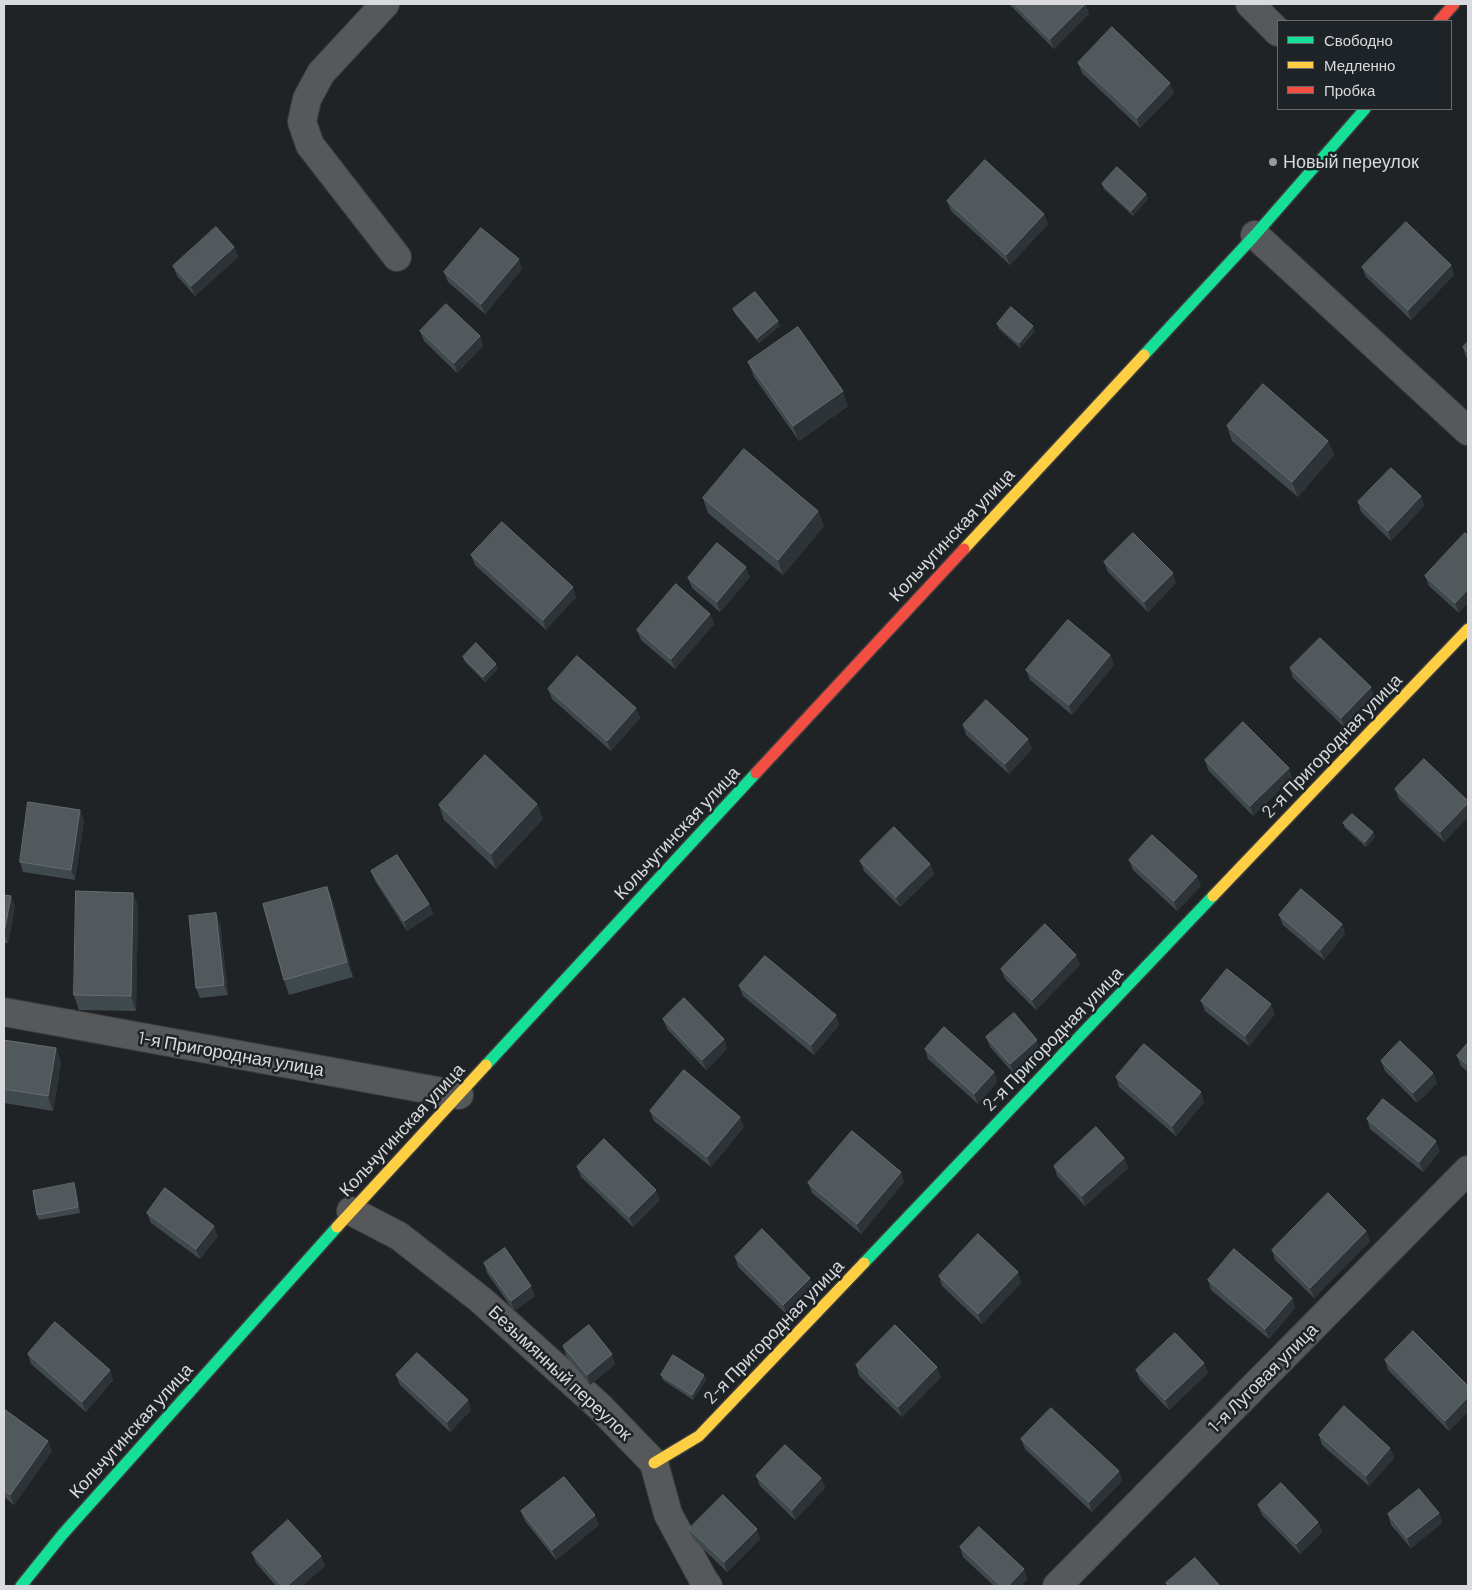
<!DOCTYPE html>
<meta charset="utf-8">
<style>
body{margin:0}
#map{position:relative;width:1472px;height:1590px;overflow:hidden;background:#202325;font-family:Barlow,sans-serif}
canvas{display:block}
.frame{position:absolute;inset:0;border:5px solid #d8dadd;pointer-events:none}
.legend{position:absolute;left:1277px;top:20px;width:175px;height:90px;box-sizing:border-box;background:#1e2327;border:1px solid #686c70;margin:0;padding:6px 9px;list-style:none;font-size:15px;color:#d8dadd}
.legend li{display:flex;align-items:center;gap:10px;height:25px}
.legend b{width:25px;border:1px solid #686c70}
</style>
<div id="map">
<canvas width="1472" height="1590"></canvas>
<div class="frame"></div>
<ul class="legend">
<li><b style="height:6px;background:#16e098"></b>Свободно</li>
<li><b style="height:6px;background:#ffcf43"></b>Медленно</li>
<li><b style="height:6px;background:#f24e42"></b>Пробка</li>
</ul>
</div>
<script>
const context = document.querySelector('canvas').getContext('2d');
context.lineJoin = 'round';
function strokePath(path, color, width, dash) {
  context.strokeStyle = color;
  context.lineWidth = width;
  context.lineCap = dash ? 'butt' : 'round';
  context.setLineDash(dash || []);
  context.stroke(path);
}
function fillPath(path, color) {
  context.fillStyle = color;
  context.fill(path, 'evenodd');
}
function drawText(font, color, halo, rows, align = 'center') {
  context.font = font + ' Barlow,sans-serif';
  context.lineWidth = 5;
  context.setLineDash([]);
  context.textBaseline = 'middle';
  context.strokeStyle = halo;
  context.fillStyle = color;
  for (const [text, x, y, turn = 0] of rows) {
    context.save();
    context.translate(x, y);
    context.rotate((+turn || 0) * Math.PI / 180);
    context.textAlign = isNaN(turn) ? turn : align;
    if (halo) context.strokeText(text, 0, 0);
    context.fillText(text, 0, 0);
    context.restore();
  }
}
const street = new Path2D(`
 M385,4l-64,69 -14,26 -5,23 8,23 87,112
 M1250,4l28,28
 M1255,235l213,196
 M4,1012l455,83
 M351,1211l48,25 82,64 119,107 54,56 14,51 35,65 5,7
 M1057,1586l411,-416`);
const fast = new Path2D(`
 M1144,355l111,-120 110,-126
 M486,1065l270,-292
 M864,1263l349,-367
 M21,1586l41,-51 275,-308`);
const slow = new Path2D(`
 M964,549l180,-194
 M1213,896l255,-267
 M337,1227l149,-162
 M654,1463l45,-27 165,-173`);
const jam = new Path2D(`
 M1439,21l15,-17
 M756,773l208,-224`);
strokePath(street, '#3b3d3f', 30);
strokePath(fast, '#3b3d3f', 14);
strokePath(slow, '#3b3d3f', 14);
strokePath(jam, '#3b3d3f', 14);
strokePath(street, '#56585a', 28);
strokePath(fast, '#16e098', 11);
strokePath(slow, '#ffcf43', 11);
strokePath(jam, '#f24e42', 11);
fillPath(new Path2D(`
 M1009,4h76l4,10 -35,35z
 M1078,63l96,30 -34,35 -58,-55z
 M1102,184l44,10 2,5 -15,17 -29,-27z
 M947,201l97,13 4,10 -38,41 -59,-54z
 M234,247l4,10 -43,39 -18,-20 -4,-10z
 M1451,265l3,10 -43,45 -45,-43 -4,-10z
 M522,269l-37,45 -37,-32 -4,-10z
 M733,309l47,17 -21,17 -24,-29z
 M997,324l38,7 -15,17 -21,-19z
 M420,331l60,5 3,10 -26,27 -33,-32z
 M1468,342v17l-2,-2 -3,-10z
 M748,362l100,44 -49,35 -45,-64z
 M1227,426l101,15 6,14 -36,42 -66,-56z
 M1421,496l3,10 -33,35 -30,-29 -3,-10z
 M703,498l115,13 6,15 -41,49 -75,-62z
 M1465,533l-6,80 -30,-27 -4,-10z
 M471,555l105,42 -30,33 -71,-65z
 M1104,562l72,21 -28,29 -40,-40z
 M750,577l-30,35 -28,-24 -4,-10z
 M710,614l4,10 -39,45 -34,-29 -4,-10z
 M1110,655l4,10 -42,50 -42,-35 -4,-10z
 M463,657l35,12 -13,13 -20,-20z
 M1290,668l85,29 -30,31 -52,-50z
 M548,689l88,19 4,10 -29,33 -59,-52z
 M963,725l69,24 -23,25 -43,-39z
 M1205,760l84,8 3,10 -39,38 -45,-46z
 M1395,789l73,12v16l-24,25 -45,-43z
 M537,804l6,15 -47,50 -52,-49 -5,-15z
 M84,820l-9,60 -52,-8 -3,-10z
 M1343,823l32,14 -9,10 -21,-19z
 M1129,860l72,26 -24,25 -44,-41z
 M860,861l70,3 4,10 -34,33 -36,-36z
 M371,871l58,33 4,10 -26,17 -32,-50z
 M327,887l6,15 20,75 -64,18 -5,-15z
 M133,893l5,14 -2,104 -57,-1 -5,-15z
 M4,895l11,11 -7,37h-4z
 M1279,915l63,9 3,10 -21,26 -41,-35z
 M220,923l8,72 -28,3 -4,-10z
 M1080,965l-44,45 -31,-31 -4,-10z
 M739,986l100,39 -25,30 -71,-59z
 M1201,1001l74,13 -26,32 -44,-35z
 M663,1019l61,20 3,10 -21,21 -39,-41z
 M986,1037l55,13 -27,24 -24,-27z
 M4,1040l52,8 5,15 -8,48 -49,-8z
 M1468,1043v29l-7,-6 -4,-10z
 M925,1049l69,23 3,10 -19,22 -50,-45z
 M1381,1061l52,12 4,10 -20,20 -32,-32z
 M1116,1077l88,25 -28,34 -57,-49z
 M650,1111l94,16 -33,40 -57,-46z
 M1367,1119l73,32 -17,21 -53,-43z
 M1124,1158l4,10 -43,38 -28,-30 -3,-10z
 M577,1167l83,33 -27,27 -52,-50z
 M904,1182l-43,52 -49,-41 -4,-10z
 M76,1188l4,25 -41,7 -2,-5z
 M147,1213l71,23 -18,23 -49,-36z
 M1366,1231l4,10 -56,57 -39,-38 -3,-10z
 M735,1257l79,31 -27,27 -49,-48z
 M484,1263l51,33 -21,15 -27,-38z
 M1018,1272l3,11 -39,41 -40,-38 -3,-10z
 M1208,1280l84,18 3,10 -26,31 -58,-49z
 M563,1346l52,18 -25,21 -24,-29z
 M28,1354l82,16 3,10 -27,32 -55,-48z
 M1385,1360l83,26v25l-19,20 -61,-61z
 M1204,1363l4,10 -39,37 -29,-30 -4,-10z
 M856,1365l85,12 -39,40 -43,-41z
 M396,1375l75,35 -21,22 -50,-47z
 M661,1375h43l2,5 -13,20 -30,-20z
 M4,1409l48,42 -38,54 -10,-8z
 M1319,1435l71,13 4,10 -25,28 -47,-41z
 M1021,1439l98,32 3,10 -30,31 -67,-63z
 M756,1476l65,2 4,10 -30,32 -35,-34z
 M1258,1505l60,17 4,10 -22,22 -38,-39z
 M521,1511l78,14 -43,35 -31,-39z
 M1439,1513l3,10 -31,25 -20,-23 -3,-11z
 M689,1529l71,10 -33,33 -34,-33z
 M960,1547l64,22 3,10 -6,7h-27l-31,-29z
 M252,1553l69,3 4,10 -23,20h-26l-20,-23z`), '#40494d');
fillPath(new Path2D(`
 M1085,4l4,10 -35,35 -4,-10z
 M1170,83l4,10 -34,35 -3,-10z
 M1146,194l2,5 -15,17 -2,-5z
 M1044,214l4,10 -38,41 -4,-10z
 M234,247l4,10 -43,39 -4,-10z
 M519,259l3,10 -37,45 -4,-10z
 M1451,265l3,10 -43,45 -3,-10z
 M778,321l2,5 -21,17 -2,-5z
 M1033,326l2,5 -15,17 -1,-5z
 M480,336l3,10 -26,27 -3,-10z
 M843,391l5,15 -49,35 -6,-15z
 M1328,441l6,14 -36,42 -6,-15z
 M1421,496l3,10 -33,35 -3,-10z
 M818,511l6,15 -41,49 -5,-15z
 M746,567l4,10 -30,35 -3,-10z
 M1173,573l3,10 -28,29 -4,-10z
 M573,587l3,10 -30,33 -3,-10z
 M1468,589v14l-9,10 -4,-10z
 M710,614l4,10 -39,45 -4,-10z
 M1110,655l4,10 -42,50 -3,-10z
 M496,664l2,5 -13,13 -2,-5z
 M1371,687l4,10 -30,31 -4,-10z
 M636,708l4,10 -29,33 -4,-10z
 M1028,739l4,10 -23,25 -4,-10z
 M1289,768l3,10 -39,38 -3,-10z
 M1468,803v14l-24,25 -4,-10z
 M537,804l6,15 -47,50 -5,-15z
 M80,810l4,10 -9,60 -4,-10z
 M1373,832l2,5 -9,10 -1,-5z
 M930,864l4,10 -34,33 -4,-10z
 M1197,876l4,10 -24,25 -3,-10z
 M327,887l6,15 20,75 -6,-15z
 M133,893l5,14 -2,104 -5,-15z
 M11,896l4,10 -7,37 -4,-10z
 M429,904l4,10 -26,17 -3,-10z
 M216,913l4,10 8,72 -4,-10z
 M1342,924l3,10 -21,26 -4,-10z
 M1076,955l4,10 -44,45 -4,-10z
 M1271,1004l4,10 -26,32 -4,-10z
 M836,1015l3,10 -25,30 -3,-10z
 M724,1039l3,10 -21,21 -4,-10z
 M1037,1040l4,10 -27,24 -4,-10z
 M56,1048l5,15 -8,48 -5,-15z
 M994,1072l3,10 -19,22 -4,-10z
 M1433,1073l4,10 -20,20 -4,-10z
 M1201,1092l3,10 -28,34 -4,-10z
 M740,1117l4,10 -33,40 -4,-10z
 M1436,1141l4,10 -17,21 -4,-10z
 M1124,1158l4,10 -43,38 -3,-10z
 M901,1172l3,10 -43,52 -4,-10z
 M74,1183l2,5 4,25 -2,-6z
 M656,1190l4,10 -27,27 -4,-10z
 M214,1226l4,10 -18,23 -4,-10z
 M1366,1231l4,10 -56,57 -4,-10z
 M1018,1272l3,11 -39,41 -4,-10z
 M810,1278l4,10 -27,27 -4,-10z
 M531,1286l4,10 -21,15 -3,-10z
 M1292,1298l3,10 -26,31 -4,-10z
 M612,1354l3,10 -25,21 -3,-10z
 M1204,1363l4,10 -39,37 -4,-10z
 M937,1367l4,10 -39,40 -4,-10z
 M110,1370l3,10 -27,32 -4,-10z
 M704,1375l2,5 -13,20 -1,-5z
 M1468,1397v14l-19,20 -4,-10z
 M468,1400l3,10 -21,22 -3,-10z
 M48,1441l4,10 -38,54 -4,-10z
 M1390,1448l4,10 -25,28 -3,-10z
 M1119,1471l3,10 -30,31 -3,-10z
 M821,1478l4,10 -30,32 -3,-10z
 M1439,1513l3,10 -31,25 -4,-10z
 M595,1515l4,10 -43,35 -4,-10z
 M1318,1522l4,10 -22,22 -4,-10z
 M757,1529l3,10 -33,33 -3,-10z
 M321,1556l4,10 -23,20h-15z
 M1024,1569l3,10 -6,7h-13z`), '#2d3336');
const building = new Path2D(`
 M1015,4h70l-35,35z
 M1112,27l58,56 -33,35 -59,-55z
 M985,160l59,54 -38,41 -59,-54z
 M1117,167l29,27 -15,17 -29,-27z
 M1406,222l45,43 -43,45 -46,-43z
 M216,227l18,20 -43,39 -18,-20z
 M481,228l38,31 -38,45 -37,-32z
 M755,292l23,29 -21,17 -24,-29z
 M446,304l34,32 -26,27 -34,-32z
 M1011,307l22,19 -14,17 -22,-19z
 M798,327l45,64 -50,35 -45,-64z
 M1468,342v11l-5,-6z
 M1263,384l65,57 -36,41 -65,-56z
 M744,449l74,62 -40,49 -75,-62z
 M1391,468l30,28 -33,35 -30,-29z
 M502,522l71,65 -30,33 -72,-65z
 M1133,533l40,40 -29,29 -40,-40z
 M1465,533l3,3v53l-13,14 -30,-27z
 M717,543l29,24 -29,35 -29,-24z
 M676,584l34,30 -39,45 -34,-29z
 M1068,620l42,35 -41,50 -43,-35z
 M1320,638l51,49 -30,31 -51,-50z
 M476,643l20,21 -13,13 -20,-20z
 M577,656l59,52 -29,33 -59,-52z
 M986,700l42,39 -23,25 -42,-39z
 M1243,722l46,46 -39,38 -45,-46z
 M485,755l52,49 -46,50 -52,-49z
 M1424,759l44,42v2l-28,29 -45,-43z
 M28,802l52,8 -9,60 -51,-8z
 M1352,814l21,18 -8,10 -22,-19z
 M894,827l36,37 -34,33 -36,-36z
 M1152,835l45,41 -23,25 -45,-41z
 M397,855l32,49 -25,17 -33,-50z
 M327,887l20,75 -63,18 -21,-76z
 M1301,889l41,35 -22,26 -41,-35z
 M76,891l57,2 -2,103 -57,-1z
 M4,895l7,1 -7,37z
 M216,913l8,72 -28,3 -7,-72z
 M1045,924l31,31 -44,45 -31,-31z
 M765,956l71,59 -25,30 -72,-59z
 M1227,969l44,35 -26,32 -44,-35z
 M684,998l40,41 -22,21 -39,-41z
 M1014,1013l23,27 -27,24 -24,-27z
 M944,1027l50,45 -20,22 -49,-45z
 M4,1040l52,8 -8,48 -44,-7z
 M1400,1041l33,32 -20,20 -32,-32z
 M1468,1043v22l-11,-9z
 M1144,1044l57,48 -29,34 -56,-49z
 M684,1070l56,47 -33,40 -57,-46z
 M1383,1099l53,42 -17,21 -52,-43z
 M1096,1127l28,31 -42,38 -28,-30z
 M852,1131l49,41 -44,52 -49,-41z
 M604,1139l52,51 -27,27 -52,-50z
 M74,1183l4,24 -41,8 -4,-24z
 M165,1188l49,38 -18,23 -49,-36z
 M1328,1193l38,38 -56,57 -38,-38z
 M762,1229l48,49 -27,27 -48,-48z
 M978,1234l40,38 -40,42 -39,-38z
 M505,1248l26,38 -20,15 -27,-38z
 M1234,1249l58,49 -27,31 -57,-49z
 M55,1322l55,48 -28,32 -54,-48z
 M589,1325l23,29 -25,21 -24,-29z
 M895,1325l42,42 -39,40 -42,-42z
 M1413,1331l55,55v11l-23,24 -60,-61z
 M1175,1333l29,30 -39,37 -29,-30z
 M417,1353l51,47 -21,22 -51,-47z
 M673,1355l31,20 -12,20 -31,-20z
 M1344,1406l46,42 -24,28 -47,-41z
 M1051,1408l68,63 -30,31 -68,-63z
 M4,1409l44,32 -38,54 -6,-5z
 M785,1445l36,33 -29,32 -36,-34z
 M564,1477l31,38 -43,35 -31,-39z
 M1281,1483l37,39 -22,22 -38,-39z
 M1419,1489l20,24 -32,25 -19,-24z
 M723,1495l34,34 -33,33 -35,-33z
 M288,1520l33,36 -34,30h-5l-30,-33z
 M979,1527l45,42 -16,17h-7l-41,-39z
 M1195,1558l25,28h-51l-3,-3z`);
fillPath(building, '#51595c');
strokePath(building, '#666d70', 1);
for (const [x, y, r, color] of [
 [1273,162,5,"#989a9d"]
]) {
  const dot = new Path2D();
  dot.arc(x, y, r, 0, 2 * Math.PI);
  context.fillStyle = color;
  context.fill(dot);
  strokePath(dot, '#1e2327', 2);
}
drawText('18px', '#d8dadd', '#1e2327', [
 ["Новый переулок",1283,162]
], 'left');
drawText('18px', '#d8dadd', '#1e2327', [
 ["Кольчугинская улица",952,535,-47],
 ["2-я Пригородная улица",1332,746,-46],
 ["Кольчугинская улица",677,833,-47],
 ["2-я Пригородная улица",1053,1039,-46],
 ["1-я Пригородная улица",231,1054,10],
 ["Кольчугинская улица",402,1130,-47],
 ["2-я Пригородная улица",774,1332,-46],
 ["Безымянный переулок",560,1373,43],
 ["1-я Луговая улица",1263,1378,-45],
 ["Кольчугинская улица",131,1431,-48]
]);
</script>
